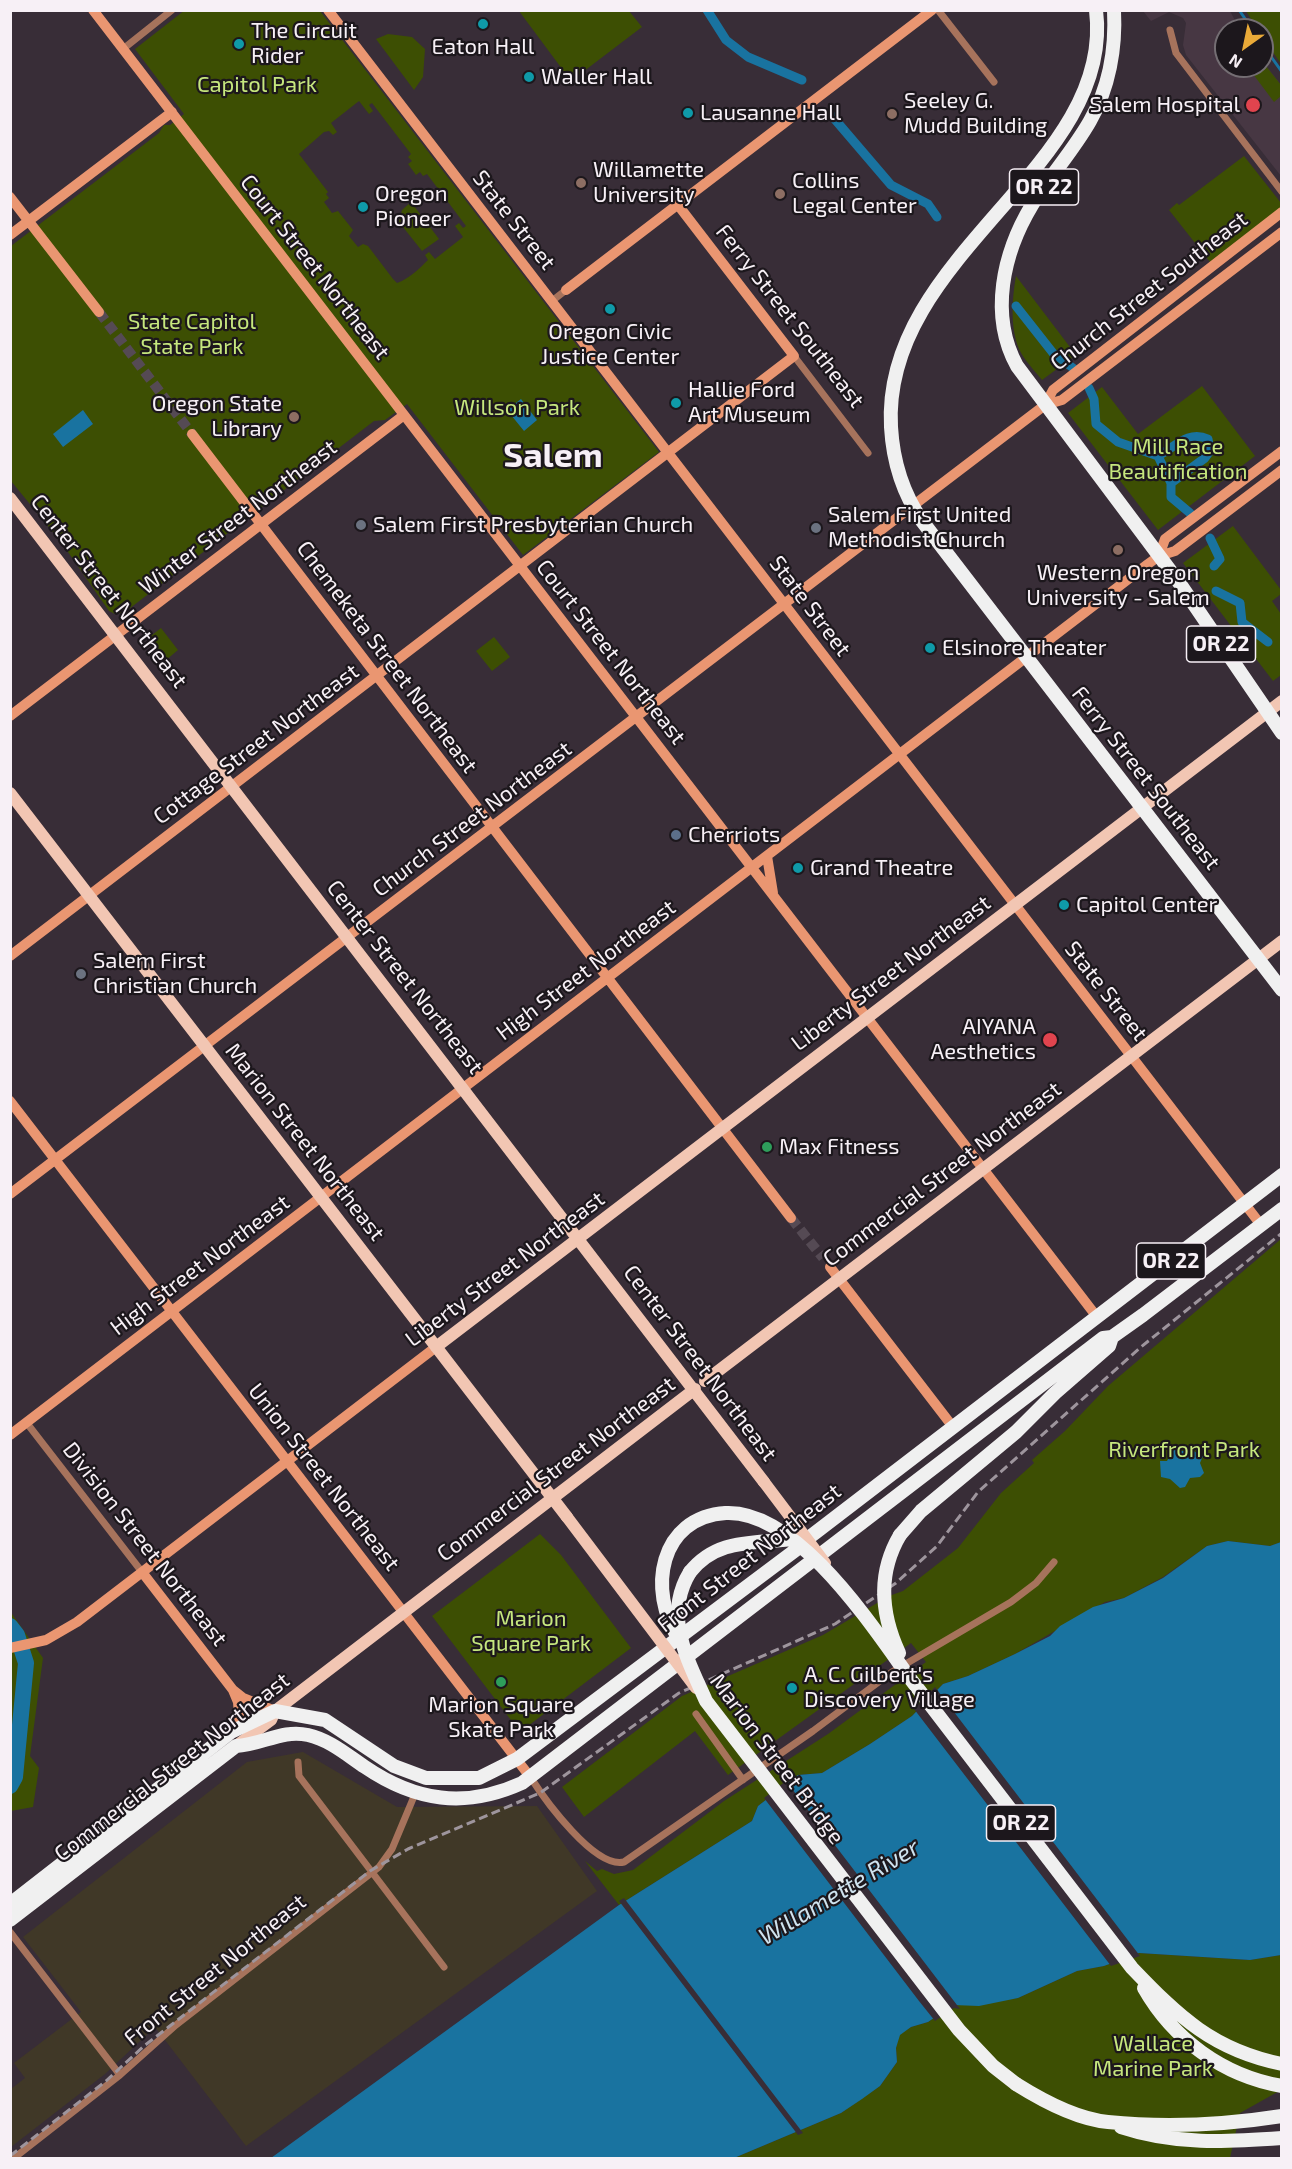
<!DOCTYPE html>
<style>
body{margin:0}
#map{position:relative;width:1292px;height:2169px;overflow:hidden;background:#382d37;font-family:"Exo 2",sans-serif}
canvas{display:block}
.frame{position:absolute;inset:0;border:12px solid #f7f0f6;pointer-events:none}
.north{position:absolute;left:1214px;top:18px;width:60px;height:60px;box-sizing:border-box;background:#1c171c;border:2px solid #746e73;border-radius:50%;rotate:213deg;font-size:16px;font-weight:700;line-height:24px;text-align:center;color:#f7f0f6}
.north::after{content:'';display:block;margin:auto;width:21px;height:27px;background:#eaaa38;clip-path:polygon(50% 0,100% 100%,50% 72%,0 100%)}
</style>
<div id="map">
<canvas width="1292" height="2169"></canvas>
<div class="frame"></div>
<div class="north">N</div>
</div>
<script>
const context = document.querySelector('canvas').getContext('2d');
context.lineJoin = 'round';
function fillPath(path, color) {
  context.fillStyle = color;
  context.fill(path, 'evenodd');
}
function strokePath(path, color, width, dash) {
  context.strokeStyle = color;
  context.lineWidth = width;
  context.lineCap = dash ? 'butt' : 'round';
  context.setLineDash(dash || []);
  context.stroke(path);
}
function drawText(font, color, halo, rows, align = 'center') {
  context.font = font + ' "Exo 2",sans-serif';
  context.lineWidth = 4.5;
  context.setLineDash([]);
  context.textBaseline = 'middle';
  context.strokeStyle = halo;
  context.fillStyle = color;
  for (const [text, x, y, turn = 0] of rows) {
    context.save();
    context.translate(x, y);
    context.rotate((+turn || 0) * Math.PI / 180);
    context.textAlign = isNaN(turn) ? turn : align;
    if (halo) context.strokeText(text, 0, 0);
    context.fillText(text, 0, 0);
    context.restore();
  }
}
fillPath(new Path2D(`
 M303,1752l94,55 140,-1 60,85 -351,255 -91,-119 -50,47 -94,73v-58l14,-11 -11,-15 67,-51 -58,-75 224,-175z`), '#403827');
fillPath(new Path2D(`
 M1143,11h87l10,19h-14v36h36v-5l19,24v91l-95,-121 -3,-10 3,-22 -3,-5 -14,-6 -18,9z`), '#473743');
fillPath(new Path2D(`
 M185,10l135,1 339,441 -136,103 -116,-151 -22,16 -11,1 -249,191 -10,2 -6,-3 -48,-69 -50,-61v-235l148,-113 5,-8h6l14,-11 -49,-65zM359,101l10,13 4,-3 -4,-6 3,-2 39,51 -3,3 4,4 -4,3 8,11 4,-3 3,4 4,-2 39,52 -3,2 -4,-5 -4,3 8,11 -28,22 -6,-7 -4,3 3,5c-8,8 -19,19 -31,23l-4,-4 -25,-33 -5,-2 -5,3 -9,-11 4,-6 -15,-19 -6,2 -8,-11 5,-4 -3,-4 2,-2 -29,-38 25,-22 5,-1 4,4 4,-3 -6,-9z
 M519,11h110l13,16 -71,54z
 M1246,11h35v53l-19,-28v-6h-4z
 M388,34l24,3 13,12 -2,28 -9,13 -38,-51z
 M1262,61l19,24v11l-7,6 -27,-36h15z
 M1244,156l37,47v5l-71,54 -41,-52 8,-7 2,2z
 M411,202l28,37 -17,12 -23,-29 3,-12z
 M1016,276l60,79 -34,25c-7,-9 -18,-20 -23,-31 -9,-22 -7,-50 -3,-73z
 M1202,386l53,70 -97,74 -90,-117 34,-26 36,47z
 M1233,526l48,64v4l-9,7 9,13v61l-8,6 -90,-118z
 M161,628l17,22 -13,11 -18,-22z
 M494,637l16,20 -18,14 -16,-20z
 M1281,1239v303l-11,4 -42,-5 -21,5 -44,31 -39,21 -19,4 -90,52 -47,22 -25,8 -31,32 -42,28 -48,29 -24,2 -40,31 -6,15 -133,84 -34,-44 12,10 5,-2 12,5 19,-4 91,-69 104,-67 98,-72 -15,-19 -183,132 -33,-44 -111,86 -22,-30 120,-91 141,-61 66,-39 14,-5 55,-43 43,-55 33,-30 -2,-3 33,-29 43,-45z
 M540,1534l21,21 70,93 -111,84 -88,-116z
 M10,1611l33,47 -13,98 9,12 -6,39 -22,4z
 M1139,1953l111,7 31,-5v135l-41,23 -10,45h-496l107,-45 39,-27 17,-24 -1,-14 3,-13 12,-8 17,-5 25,-17 65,-7 59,-27 27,-5z`), '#3d4f03');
fillPath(new Path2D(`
 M521,399l16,21 -13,11 -17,-21z
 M83,410l10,14 -30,23 -10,-13z
 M1188,1448l15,8 -3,7 4,10 -4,4 -10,1 -5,9 -5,1 -10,-9 -9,-2 -1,-16h7l6,-12 10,2z
 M1228,1541l42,5 11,-4v413l-31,5 -111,-7 -35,13 -27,5 -59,27 -39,8 -26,-1 -25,17 -17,5 -11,8 -4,13 1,14 -17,24 -18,13 -21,14 -107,45h-463l348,-253 133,-84 6,-15 40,-31 24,-2 48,-29 42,-28 31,-32 25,-8 47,-22 35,-18 10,-10 33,-19 31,-9 39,-20 44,-32z`), '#1973a0');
fillPath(new Path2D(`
 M935,1687l205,269 -29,10 -197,-257z
 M786,1781l174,228 -6,-1 -19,13 -16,-20 -155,-203z
 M624,1898l179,235 -5,2 -179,-234z`), '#382d37');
strokePath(new Path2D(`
 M1239,10l14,20
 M1262,44l20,28`), '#1973a0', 3);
strokePath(new Path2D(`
 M707,10l19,30 22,17 54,23
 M832,116l59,69 37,19 9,13
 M1016,306l37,47 20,15
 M1089,388l5,11 2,25 22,18 40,14c17,-9 30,-26 50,-17l2,12 -5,7 -34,25v14l19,16
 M1158,456l13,27
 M1210,538l10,21 -6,7
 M1216,591l24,12 2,19 26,20`), '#1973a0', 9);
strokePath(new Path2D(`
 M10,1626l7,9 9,28 -11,114 -5,9`), '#1973a0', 16);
strokePath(new Path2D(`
 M99,312l93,122
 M791,1218l32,40`), '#554a54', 10, [10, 5]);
strokePath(new Path2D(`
 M938,10l56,72
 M1170,30l6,23 106,139
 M123,49l49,-39
 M552,301l14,-11
 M794,356l74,97
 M26,1422l116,150
 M696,1714l47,66
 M298,1762l1,14 145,191
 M531,1778c14,22 64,91 93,84l189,-131 79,-59 119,-70 25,-19 18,-21
 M10,1932l110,143
 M14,2158l106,-83 56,-50 203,-158 13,-18 23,-55`), '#a7735c', 7);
strokePath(new Path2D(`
 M93,10l1004,1307
 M328,10l933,1215
 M10,197l89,115
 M10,235l162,-123
 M566,290l366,-280
 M1045,405l8,-15 229,-178
 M192,434l599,784
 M1159,556l6,-17 117,-88
 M10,716l394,-301
 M767,856l6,37
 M10,956l784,-600 -116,-151
 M10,1101l521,677
 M10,1194l1035,-789 17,-5 220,-168
 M830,1267l123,160
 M10,1435l1138,-871 11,-8 16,-5 107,-81
 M142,1572l91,118 10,8 32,13
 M10,1648l36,-8 31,-18 359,-275
 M233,1690l5,12 2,26`), '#ea9671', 10);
strokePath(new Path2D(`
 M10,498l754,984
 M10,793l557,724
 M436,1347l846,-646
 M705,1381l577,-440
 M236,1746l35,-26 4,-9 420,-322`), '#f2c6b3', 12);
strokePath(new Path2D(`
 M1096,10c20,157 -215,245 -205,417 2,35 11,65 31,94l360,469
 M1114,10c2,38 -5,78 -24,111 -17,30 -40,55 -58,84 -29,48 -43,110 -15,161l161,215 104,152
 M900,1535l21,-24 95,-79 39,-39 54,-47 3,-9
 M690,1572c29,-36 67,-27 108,-34
 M679,1639c-32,-48 -20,-122 47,-126
 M909,1677l223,291c47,49 81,82 150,96
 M10,1904l221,-172 44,-21 50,9 69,46 32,12h53l38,-19 280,-210 14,-13 471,-361
 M10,1920l226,-174c26,-1 46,-17 72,-11 22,5 39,20 57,32 50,34 100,42 157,16l581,-445 9,-1 31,-22 139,-106
 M1144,1988c29,51 79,88 138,98
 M1016,2084c27,17 60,35 92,38 58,6 116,3 174,-6
 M1121,2127c54,18 105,15 161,11`), '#f0f0f0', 14);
strokePath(new Path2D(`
 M10,2156l96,-75 38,-35 226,-175 38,-22 132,-56 139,-100 156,-69 61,-41 41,-37 41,-54 163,-145 141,-114`), '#9e959d', 3, [9, 4.5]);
strokePath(new Path2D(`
 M764,1482l61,81
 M567,1517l129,171`), '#f2c6b3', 12);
strokePath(new Path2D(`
 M726,1513c71,-3 146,113 183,164
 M690,1572c-27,44 -3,86 16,129l253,329 34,36 23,18
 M899,1653c-18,-39 -22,-79 1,-118`), '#f0f0f0', 14);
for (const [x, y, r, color] of [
 [483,24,6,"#0f9aa8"],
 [239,44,6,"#0f9aa8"],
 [529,77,6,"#0f9aa8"],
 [1253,105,8,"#e0444e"],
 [688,113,6,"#0f9aa8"],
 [892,114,6,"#8d6e63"],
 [581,183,6,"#8d6e63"],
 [780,194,6,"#8d6e63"],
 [363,207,6,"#0f9aa8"],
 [610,309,6,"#0f9aa8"],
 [676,403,6,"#0f9aa8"],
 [294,417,6,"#8d6e63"],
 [361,525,6,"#6b7280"],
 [816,528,6,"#6b7280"],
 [1118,550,6,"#8d6e63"],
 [930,648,6,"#0f9aa8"],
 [676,835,6,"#5c6f8a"],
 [798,868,6,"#0f9aa8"],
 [1064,905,6,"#0f9aa8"],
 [81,974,6,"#6b7280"],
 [1050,1040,8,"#e0444e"],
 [767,1147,6,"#2e9e5b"],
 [501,1682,6,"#2e9e5b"],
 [792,1688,6,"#0f9aa8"]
]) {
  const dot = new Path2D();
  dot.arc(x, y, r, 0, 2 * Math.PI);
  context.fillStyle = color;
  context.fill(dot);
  strokePath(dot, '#1c171c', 2);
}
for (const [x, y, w] of [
 [1044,187,69],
 [1221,644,69],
 [1171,1261,69],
 [1021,1823,69]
]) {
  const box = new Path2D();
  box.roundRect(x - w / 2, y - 18, w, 36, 4.5);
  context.fillStyle = '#1c171c';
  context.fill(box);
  strokePath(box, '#f7f0f6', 1.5);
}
drawText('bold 21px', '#f7f0f6', null, [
 ["OR 22",1044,187],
 ["OR 22",1221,644],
 ["OR 22",1171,1261],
 ["OR 22",1021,1823]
]);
drawText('22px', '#f7f0f6', '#1c171c', [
 ["The Circuit",251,31],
 ["Rider",251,56],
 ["Eaton Hall",483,47,"center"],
 ["Waller Hall",541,77],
 ["Seeley G.",904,101],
 ["Mudd Building",904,126],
 ["Salem Hospital",1240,105,"right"],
 ["Lausanne Hall",700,113],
 ["Willamette",593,170],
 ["University",593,195],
 ["Collins",792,181],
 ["Legal Center",792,206],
 ["Oregon",375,194],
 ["Pioneer",375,219],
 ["Oregon Civic",610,332,"center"],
 ["Justice Center",610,357,"center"],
 ["Hallie Ford",688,390],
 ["Art Museum",688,415],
 ["Oregon State",282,404,"right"],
 ["Library",282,429,"right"],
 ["Salem First United",828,515],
 ["Methodist Church",828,540],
 ["Salem First Presbyterian Church",373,525],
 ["Western Oregon",1118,573,"center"],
 ["University - Salem",1118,598,"center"],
 ["Elsinore Theater",942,648],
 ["Cherriots",688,835],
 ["Grand Theatre",810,868],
 ["Capitol Center",1076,905],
 ["Salem First",93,961],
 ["Christian Church",93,986],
 ["AIYANA",1036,1027,"right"],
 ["Aesthetics",1036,1052,"right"],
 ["Max Fitness",779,1147],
 ["A. C. Gilbert's",804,1675],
 ["Discovery Village",804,1700],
 ["Marion Square",501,1705,"center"],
 ["Skate Park",501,1730,"center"]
], 'left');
drawText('22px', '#c6e77e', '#1c171c', [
 ["Capitol Park",257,85],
 ["State Capitol",192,322],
 ["State Park",192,347],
 ["Willson Park",517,408],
 ["Mill Race",1178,447],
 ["Beautification",1178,472],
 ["Riverfront Park",1184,1450],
 ["Marion",531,1619],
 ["Square Park",531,1644],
 ["Wallace",1153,2044],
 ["Marine Park",1153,2069]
]);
drawText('22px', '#f7f0f6', '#1c171c', [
 ["State Street",514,220,52],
 ["Court Street Northeast",315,267,52],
 ["Church Street Southeast",1149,291,-38],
 ["Ferry Street Southeast",790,316,52],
 ["Winter Street Northeast",238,517,-37],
 ["Center Street Northeast",109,591,52],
 ["State Street",810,606,53],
 ["Court Street Northeast",611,652,52],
 ["Chemeketa Street Northeast",387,657,53],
 ["Cottage Street Northeast",256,744,-37],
 ["Ferry Street Southeast",1146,778,52],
 ["Church Street Northeast",472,819,-37],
 ["High Street Northeast",586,970,-37],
 ["Liberty Street Northeast",891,973,-37],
 ["Center Street Northeast",405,977,52],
 ["State Street",1106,991,52],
 ["Marion Street Northeast",305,1142,52],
 ["Commercial Street Northeast",942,1174,-37],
 ["High Street Northeast",200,1265,-37],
 ["Liberty Street Northeast",505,1269,-37],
 ["Center Street Northeast",700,1363,53],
 ["Commercial Street Northeast",556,1469,-37],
 ["Union Street Northeast",324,1477,52],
 ["Division Street Northeast",145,1544,52],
 ["Front Street Northeast",749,1558,-38],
 ["Marion Street Bridge",777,1759,53],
 ["Commercial Street Northeast",172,1767,-38],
 ["Front Street Northeast",215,1970,-39]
]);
drawText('italic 24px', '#cfe3ef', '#1c171c', [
 ["Willamette River",839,1892,-31]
]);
drawText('bold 34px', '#f7f0f6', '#1c171c', [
 ["Salem",553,456]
]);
</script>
